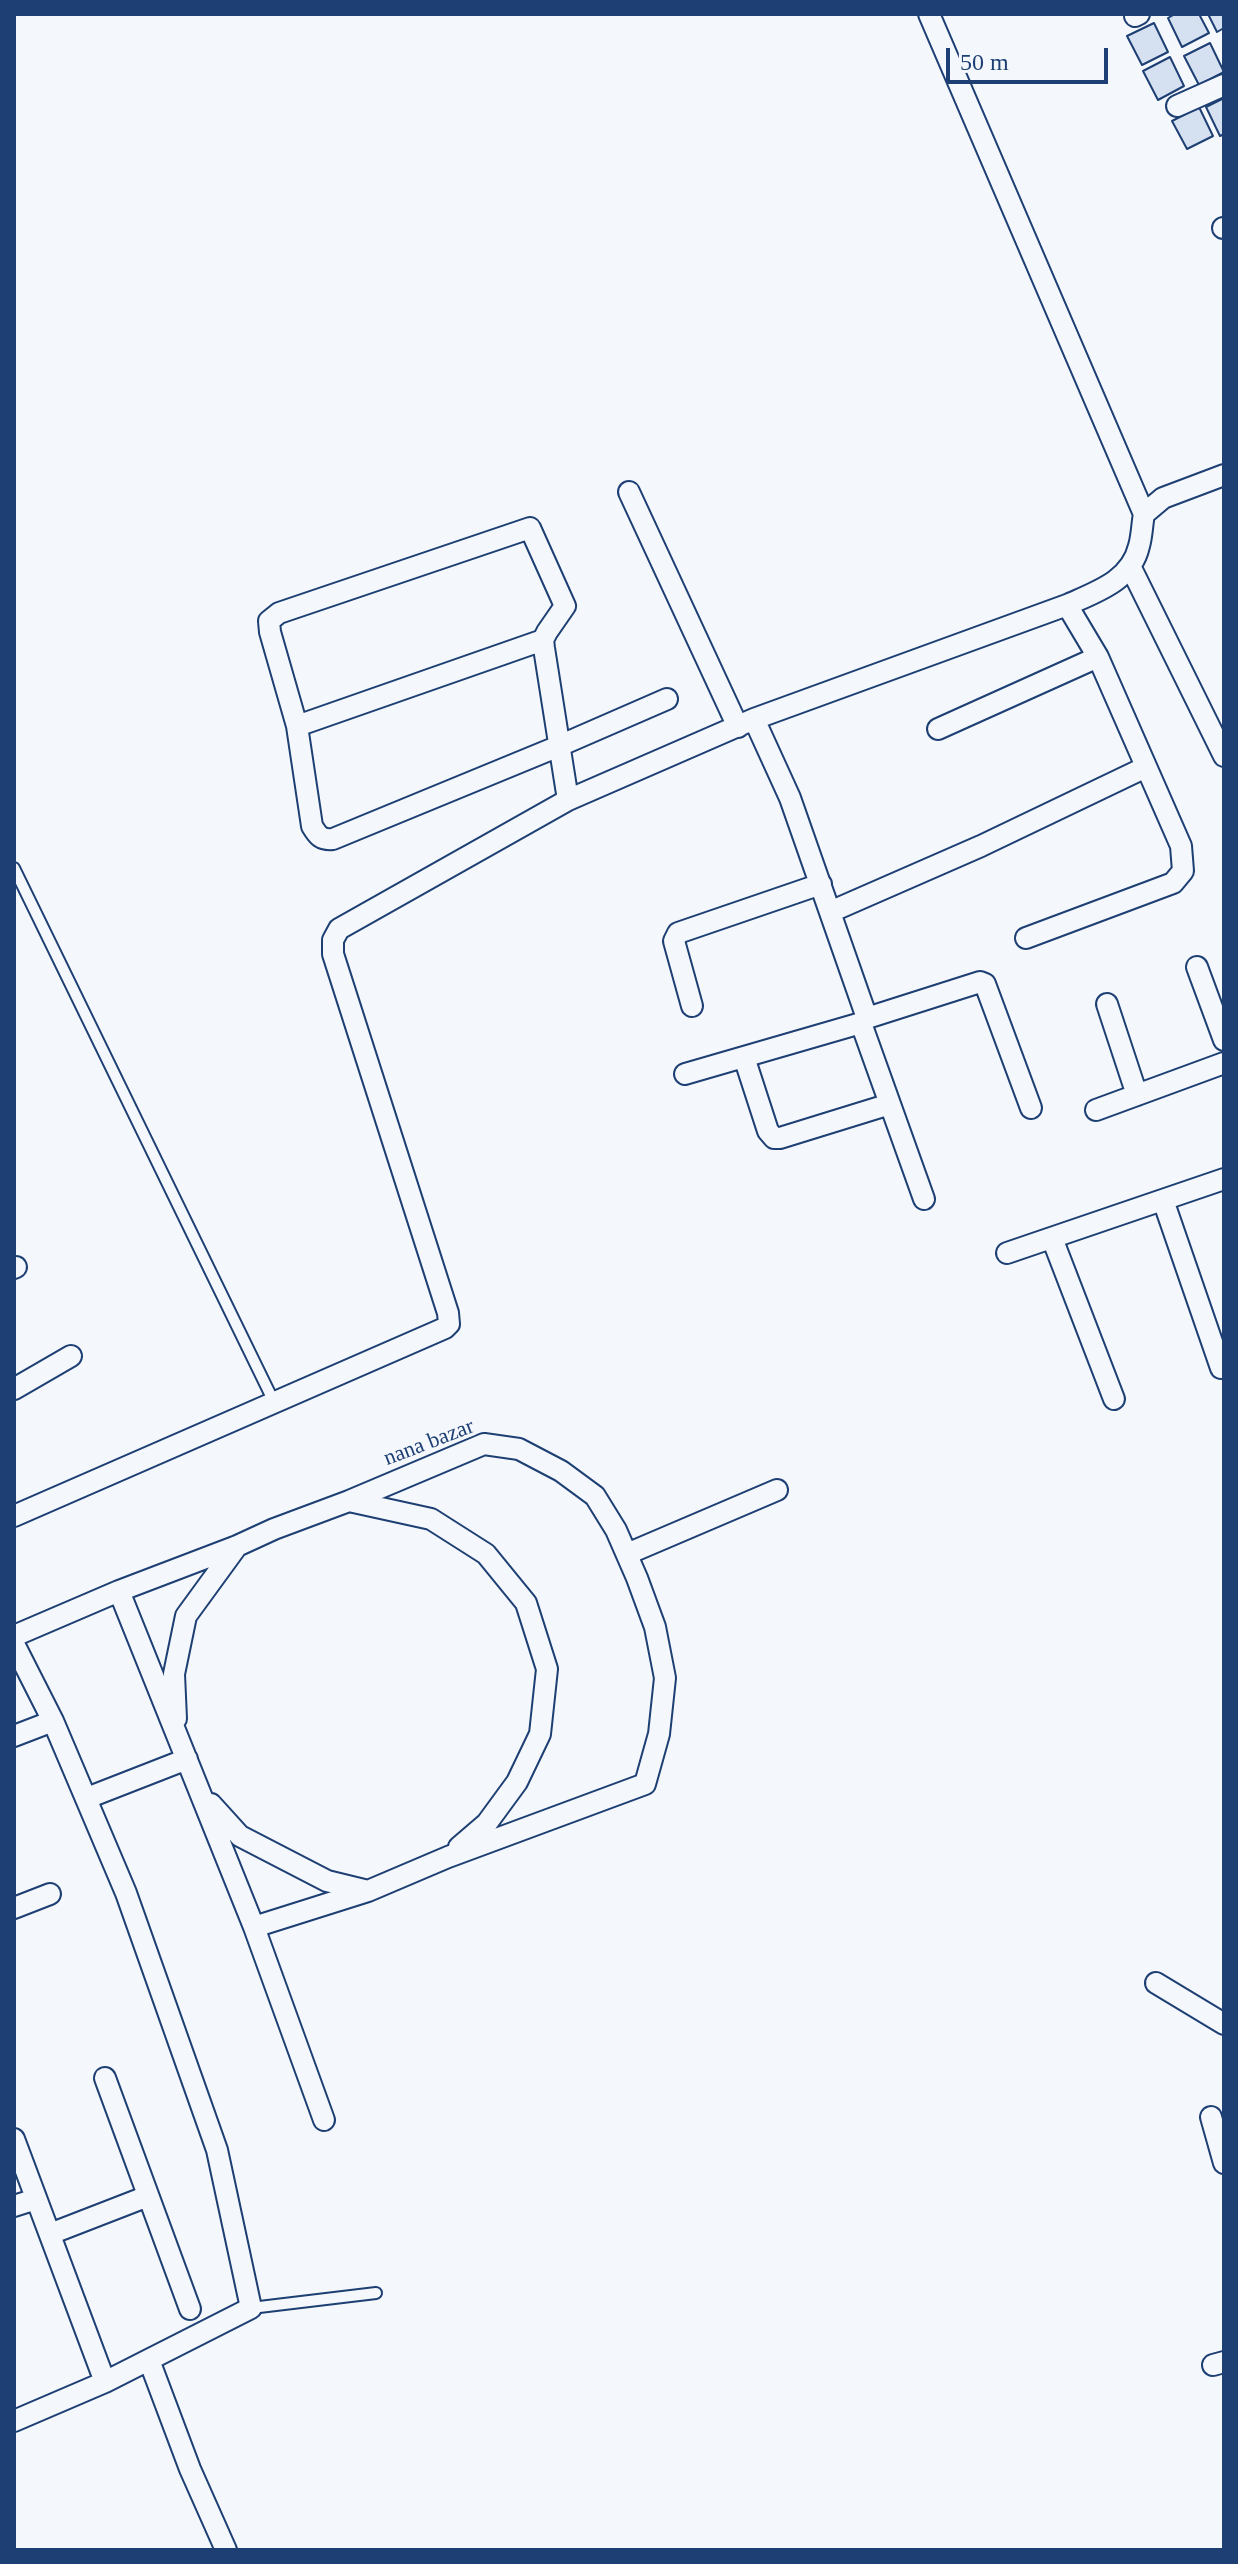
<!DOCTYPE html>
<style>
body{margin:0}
#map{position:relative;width:1238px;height:2564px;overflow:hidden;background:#f4f7fb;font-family:"Times New Roman",serif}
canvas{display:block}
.frame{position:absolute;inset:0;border:16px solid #1d3f73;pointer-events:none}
.scale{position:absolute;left:946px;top:48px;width:162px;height:36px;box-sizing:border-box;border:4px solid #1d3f73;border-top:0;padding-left:10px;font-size:24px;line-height:28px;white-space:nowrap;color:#1d3f73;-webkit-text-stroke:6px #f4f7fb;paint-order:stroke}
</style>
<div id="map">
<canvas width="1238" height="2564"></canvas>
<div class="frame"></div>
<div class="scale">50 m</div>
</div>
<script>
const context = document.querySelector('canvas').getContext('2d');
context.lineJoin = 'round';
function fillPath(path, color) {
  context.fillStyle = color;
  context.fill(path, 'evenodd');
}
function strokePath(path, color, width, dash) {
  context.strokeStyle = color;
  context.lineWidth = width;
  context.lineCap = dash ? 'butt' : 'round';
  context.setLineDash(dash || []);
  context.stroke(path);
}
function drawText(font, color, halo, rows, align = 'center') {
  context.font = font + ' "Times New Roman",serif';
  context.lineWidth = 6;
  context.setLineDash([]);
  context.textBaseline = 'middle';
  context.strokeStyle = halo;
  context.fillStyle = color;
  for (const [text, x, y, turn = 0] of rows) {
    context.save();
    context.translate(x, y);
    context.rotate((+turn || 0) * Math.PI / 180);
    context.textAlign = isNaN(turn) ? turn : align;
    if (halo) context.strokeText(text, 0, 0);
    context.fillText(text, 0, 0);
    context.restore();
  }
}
const building = new Path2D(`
 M1175,14h24l10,19 -27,14 -14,-29z
 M1208,14h16v14l-7,4z
 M1154,23l14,29 -26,13 -15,-29z
 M1210,43l14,29 -25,13 -15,-29z
 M1170,57l14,29 -26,14 -15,-29z
 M1224,98v36l-4,2 -14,-29z
 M1199,107l14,29 -26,13 -15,-28z`);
fillPath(building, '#d5e0f0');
strokePath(building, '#1d3f73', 2);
const lane = new Path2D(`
 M14,868l260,534
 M251,2308l125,-15`);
const street = new Path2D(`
 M929,14l215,500
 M1135,16l4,-2
 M1177,106l47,-21
 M1223,228h1
 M629,492l109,235
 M1131,568l93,188
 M297,726l246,-86
 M938,729l160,-72
 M568,800l-24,-152 -1,-8 4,-8 18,-26 -35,-78 -251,85 -10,8 1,11 27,94 15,100c6,10 9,14 21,13l226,-93 108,-47
 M830,912l151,-66 165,-79
 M1026,938l147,-55 10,-12 -2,-25 -83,-189 -31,-52
 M1197,967l27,73
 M1107,1004l30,91
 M692,1006l-18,-65 4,-8 143,-49
 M867,1018l113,-36 5,2 46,124
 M861,1023l63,176
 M744,1057l24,74 6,7h6l110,-34
 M685,1074l176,-51 6,-5 -77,-220 -36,-79
 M1096,1110l128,-47
 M1163,1200l58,168
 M1052,1238l62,161
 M1007,1253l217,-74
 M14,1268l2,-1
 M14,1389l57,-33
 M349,1501l82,18 55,35 40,49 21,66 -7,65 -23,48 -30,41 -28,24
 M14,1516l431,-188 4,-4 -1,-11 -115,-359v-14l6,-11 229,-129 186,-81 313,-114c29,-13 64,-24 72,-59 3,-10 3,-22 5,-32l19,-16 61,-23
 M627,1554l150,-64
 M14,1636l105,-45
 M14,1644l39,77 73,172 91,257 34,158 -146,74 -91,39
 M176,1719l-2,-45 12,-58 51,-70
 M14,1736l39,-15
 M87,1798l100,-39
 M211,1804l29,32 87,45 41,10
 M14,1908l36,-14
 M254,1927l114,-36 80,-34 197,-73 14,-50 6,-56 -10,-51 -18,-49 -21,-48 -21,-34 -34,-25 -42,-22 -35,-5 -135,57 -75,28 -37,17 -118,45 135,336 70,193
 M1156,1983l68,41
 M105,2078l85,231
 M1211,2117l13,46
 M14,2139l91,243
 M14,2206l22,-7
 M50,2234l98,-38
 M149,2360l41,109 36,81
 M1213,2365l11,-3`);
strokePath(lane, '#1d3f73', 14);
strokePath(street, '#1d3f73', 24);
strokePath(lane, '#f4f7fb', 10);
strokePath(street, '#f4f7fb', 20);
drawText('22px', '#1d3f73', '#f4f7fb', [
 ["nana bazar",429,1443,-21]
]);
</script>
